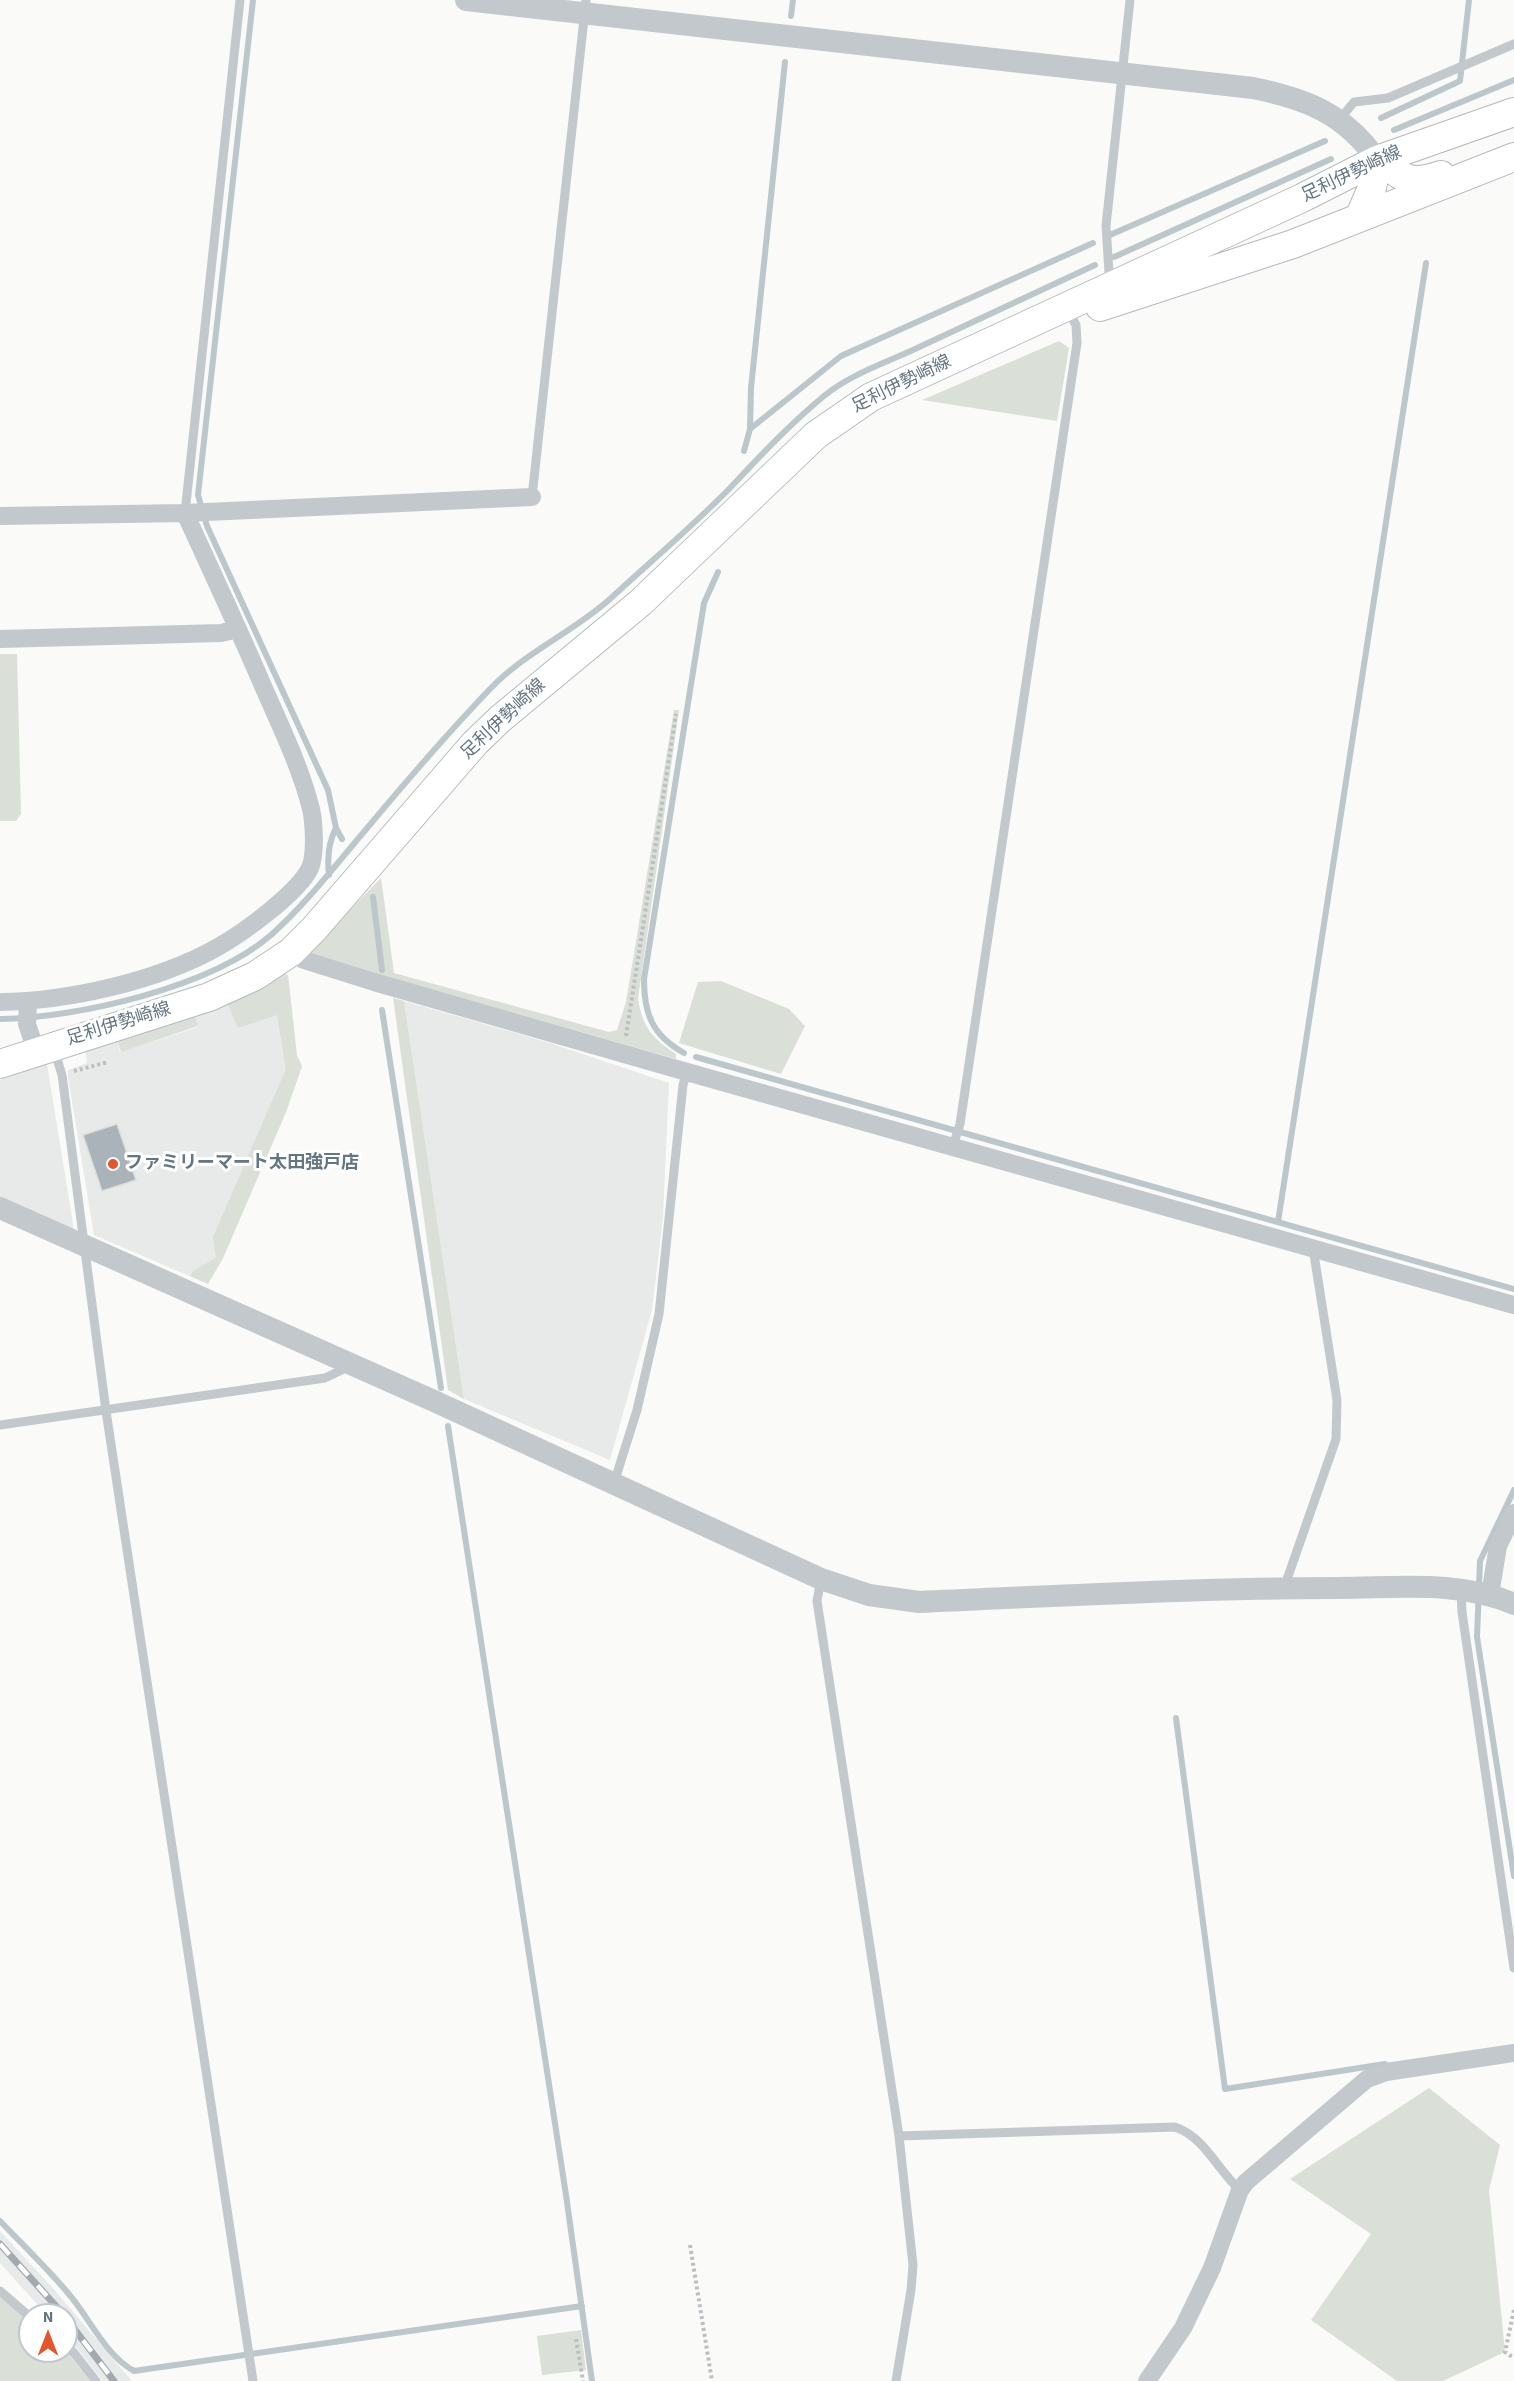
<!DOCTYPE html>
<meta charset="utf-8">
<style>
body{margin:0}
#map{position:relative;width:1514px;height:2381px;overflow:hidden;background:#fafaf8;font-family:"Source Sans 3",sans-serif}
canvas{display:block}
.north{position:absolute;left:18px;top:2303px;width:60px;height:60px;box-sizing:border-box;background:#fff;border:2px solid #c1c8cd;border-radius:50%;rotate:0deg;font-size:16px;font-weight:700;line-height:24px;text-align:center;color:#657683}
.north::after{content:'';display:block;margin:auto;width:21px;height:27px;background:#e4572e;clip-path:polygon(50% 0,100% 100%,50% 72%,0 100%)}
</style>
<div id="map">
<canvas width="1514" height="2381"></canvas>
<div class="north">N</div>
</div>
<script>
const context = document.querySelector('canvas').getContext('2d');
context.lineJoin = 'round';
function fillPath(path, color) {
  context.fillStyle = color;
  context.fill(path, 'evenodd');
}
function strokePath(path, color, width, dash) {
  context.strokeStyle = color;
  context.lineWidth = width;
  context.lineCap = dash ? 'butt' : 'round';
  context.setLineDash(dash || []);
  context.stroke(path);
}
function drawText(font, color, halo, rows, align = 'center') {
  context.font = font + ' "Source Sans 3","Noto Sans JP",sans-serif';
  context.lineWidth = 6;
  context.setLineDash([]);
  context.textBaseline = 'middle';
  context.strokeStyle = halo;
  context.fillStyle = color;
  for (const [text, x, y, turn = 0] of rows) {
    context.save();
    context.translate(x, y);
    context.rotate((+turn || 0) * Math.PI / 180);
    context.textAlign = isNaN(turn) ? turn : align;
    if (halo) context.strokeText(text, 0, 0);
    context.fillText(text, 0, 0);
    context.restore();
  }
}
fillPath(new Path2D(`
 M288,975l9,81 5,10 -16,46 -63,146 -15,26 -114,-49 -26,-158v-7l19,-7 -2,-13 32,-10 3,12 78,-25 -4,-13 32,-13 5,12z
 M404,1001l143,41 122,41 -6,134 -11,93 -42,150 -146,-61z
 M47,1064l27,166 -74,-33v-117z
 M0,2231l52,56 80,94h-29l-27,-34 -10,-8v-24h-19l-47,-52z`), '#e8e9e9');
fillPath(new Path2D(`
 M1059,341l10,7 -12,73 -135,-21z
 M0,654h17l4,160 -5,7h-16z
 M674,710h5l-41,289c5,29 14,39 38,55v5l-369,-105 74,-76 13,95 215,59 8,-2 9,-28z
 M281,973l7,2 9,81 5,10 -16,46 -63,146 -15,26 -18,-8 3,-5 23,-13 -3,-21 73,-168 -9,-54 -39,13 -12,-27z
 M721,981l68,28 16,17 -24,48 -102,-31 19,-61z
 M393,998l11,3 60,398 -16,-9z
 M194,1014l4,12 -77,26 -4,-12z
 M1429,2088l71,57 -11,45 16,162 -62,29h-46l-86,-61 60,-86 -81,-55z
 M0,2297l30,25v29h36l24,30h-90z
 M581,2330l5,40 -44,5 -5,-39z`), '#dadfd7');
strokePath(new Path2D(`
 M253,0l-55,495 9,31 121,264 8,38 6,11
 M791,16l2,-16
 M1381,118l79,-37 9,-81
 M1394,130l120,-50
 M1110,235l215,-94
 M1114,257l217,-98
 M750,429l91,-73 252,-113
 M744,451l6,-22 1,-41 34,-326
 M329,875c-2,-17 -1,-32 7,-47
 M373,897l9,73
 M382,1010l59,378
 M0,1019c78,-1 211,-32 271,-84 34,-30 62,-67 92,-102 40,-48 83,-98 127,-144 34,-36 83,-57 120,-90 40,-37 83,-73 121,-112 29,-31 59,-63 93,-91 25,-21 61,-33 91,-47 60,-28 120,-56 180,-84
 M684,1053c-32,-18 -40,-39 -40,-74l60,-376 14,-31
 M696,1057l818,232
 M1278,1222l148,-959
 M448,1426l118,769 26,186
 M1514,1490l-34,71 -3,76 37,239
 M1176,1718l49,371 160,-25
 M0,2221c23,24 47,47 68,72 21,24 37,62 66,78l448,-65`), '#bbc7cb', 6);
const building = new Path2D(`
 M117,1124l19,56 -34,11 -19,-56z`);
fillPath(building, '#aab3b9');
strokePath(building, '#dcdcda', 1.5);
const primary = new Path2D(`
 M1359,218l13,-30 5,-28c28,16 29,27 64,15
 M1100,307l193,-63 221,-87
 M0,1064l209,-67 46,-21 36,-24 23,-23 161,-186 25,-24 140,-116 176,-168 55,-38 431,-199 75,-38 137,-48`);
strokePath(primary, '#b5babe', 30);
strokePath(new Path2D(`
 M626,1036l50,-322
 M74,1071l34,-9
 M690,2245l22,136
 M1514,2310l-9,42 9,6
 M576,2339l7,42`), '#bbbfc2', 4, [3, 3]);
strokePath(new Path2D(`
 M1340,119l14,-17 34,-4 126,-54
 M1112,282l-3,-10 -3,-46 24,-226
 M532,497l54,-497
 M185,513l55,-513
 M54,1049l8,26 44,336 147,970
 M953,1146l7,-22 117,-781 -1,-18 -5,-9
 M0,1425l325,-47 25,-12
 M614,1483l23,-73 22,-96 24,-229 4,-13
 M821,1579l-4,22 82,535 14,129 -2,25 -15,91
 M1284,1588l52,-149 1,-39 -24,-152
 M1461,1591l1,21 52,356
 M899,2136l276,-9c30,10 43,44 65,63
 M0,2291l30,26
 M66,2346l8,7 22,28`), '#c3c8cc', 9);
strokePath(new Path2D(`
 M0,516l185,-3 347,-16
 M0,639l221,-6 17,-4
 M291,952l13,8 70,22 313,90 827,233
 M0,1002c69,-1 158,-21 218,-55 25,-14 80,-54 92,-79 6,-13 4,-46 1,-59 -10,-41 -31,-84 -48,-123 -25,-58 -52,-116 -78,-173
 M28,1002l-1,22 9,27
 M1490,1595l8,-49 16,-33
 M1147,2381l36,-53 29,-60 28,-78 6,-8 121,-103 19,-7 128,-19`), '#c3c8cc', 18);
strokePath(new Path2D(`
 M466,0l787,88c54,11 92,26 124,72
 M0,1208l434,193 387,178 48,16 50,7c139,-6 279,-14 419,-14 58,0 122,-8 176,16`), '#c3c8cc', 22);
strokePath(primary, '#fff', 28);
const rail = new Path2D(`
 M0,2244l64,71
 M66,2318l48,63`);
strokePath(rail, '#a2aab0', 7);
strokePath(rail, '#fff', 4.5, [14]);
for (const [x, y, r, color] of [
 [113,1164,6,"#e4572e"]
]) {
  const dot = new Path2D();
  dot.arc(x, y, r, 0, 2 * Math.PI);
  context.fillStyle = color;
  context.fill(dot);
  strokePath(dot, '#fff', 2);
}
drawText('18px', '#657683', '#fff', [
 ["足利伊勢崎線",1352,175,-25],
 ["足利伊勢崎線",902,385,-26],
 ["足利伊勢崎線",504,720,-43],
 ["足利伊勢崎線",119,1025,-17]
]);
drawText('bold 18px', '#657683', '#fff', [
 ["ファミリーマート太田強戸店",125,1164]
], 'left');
</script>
